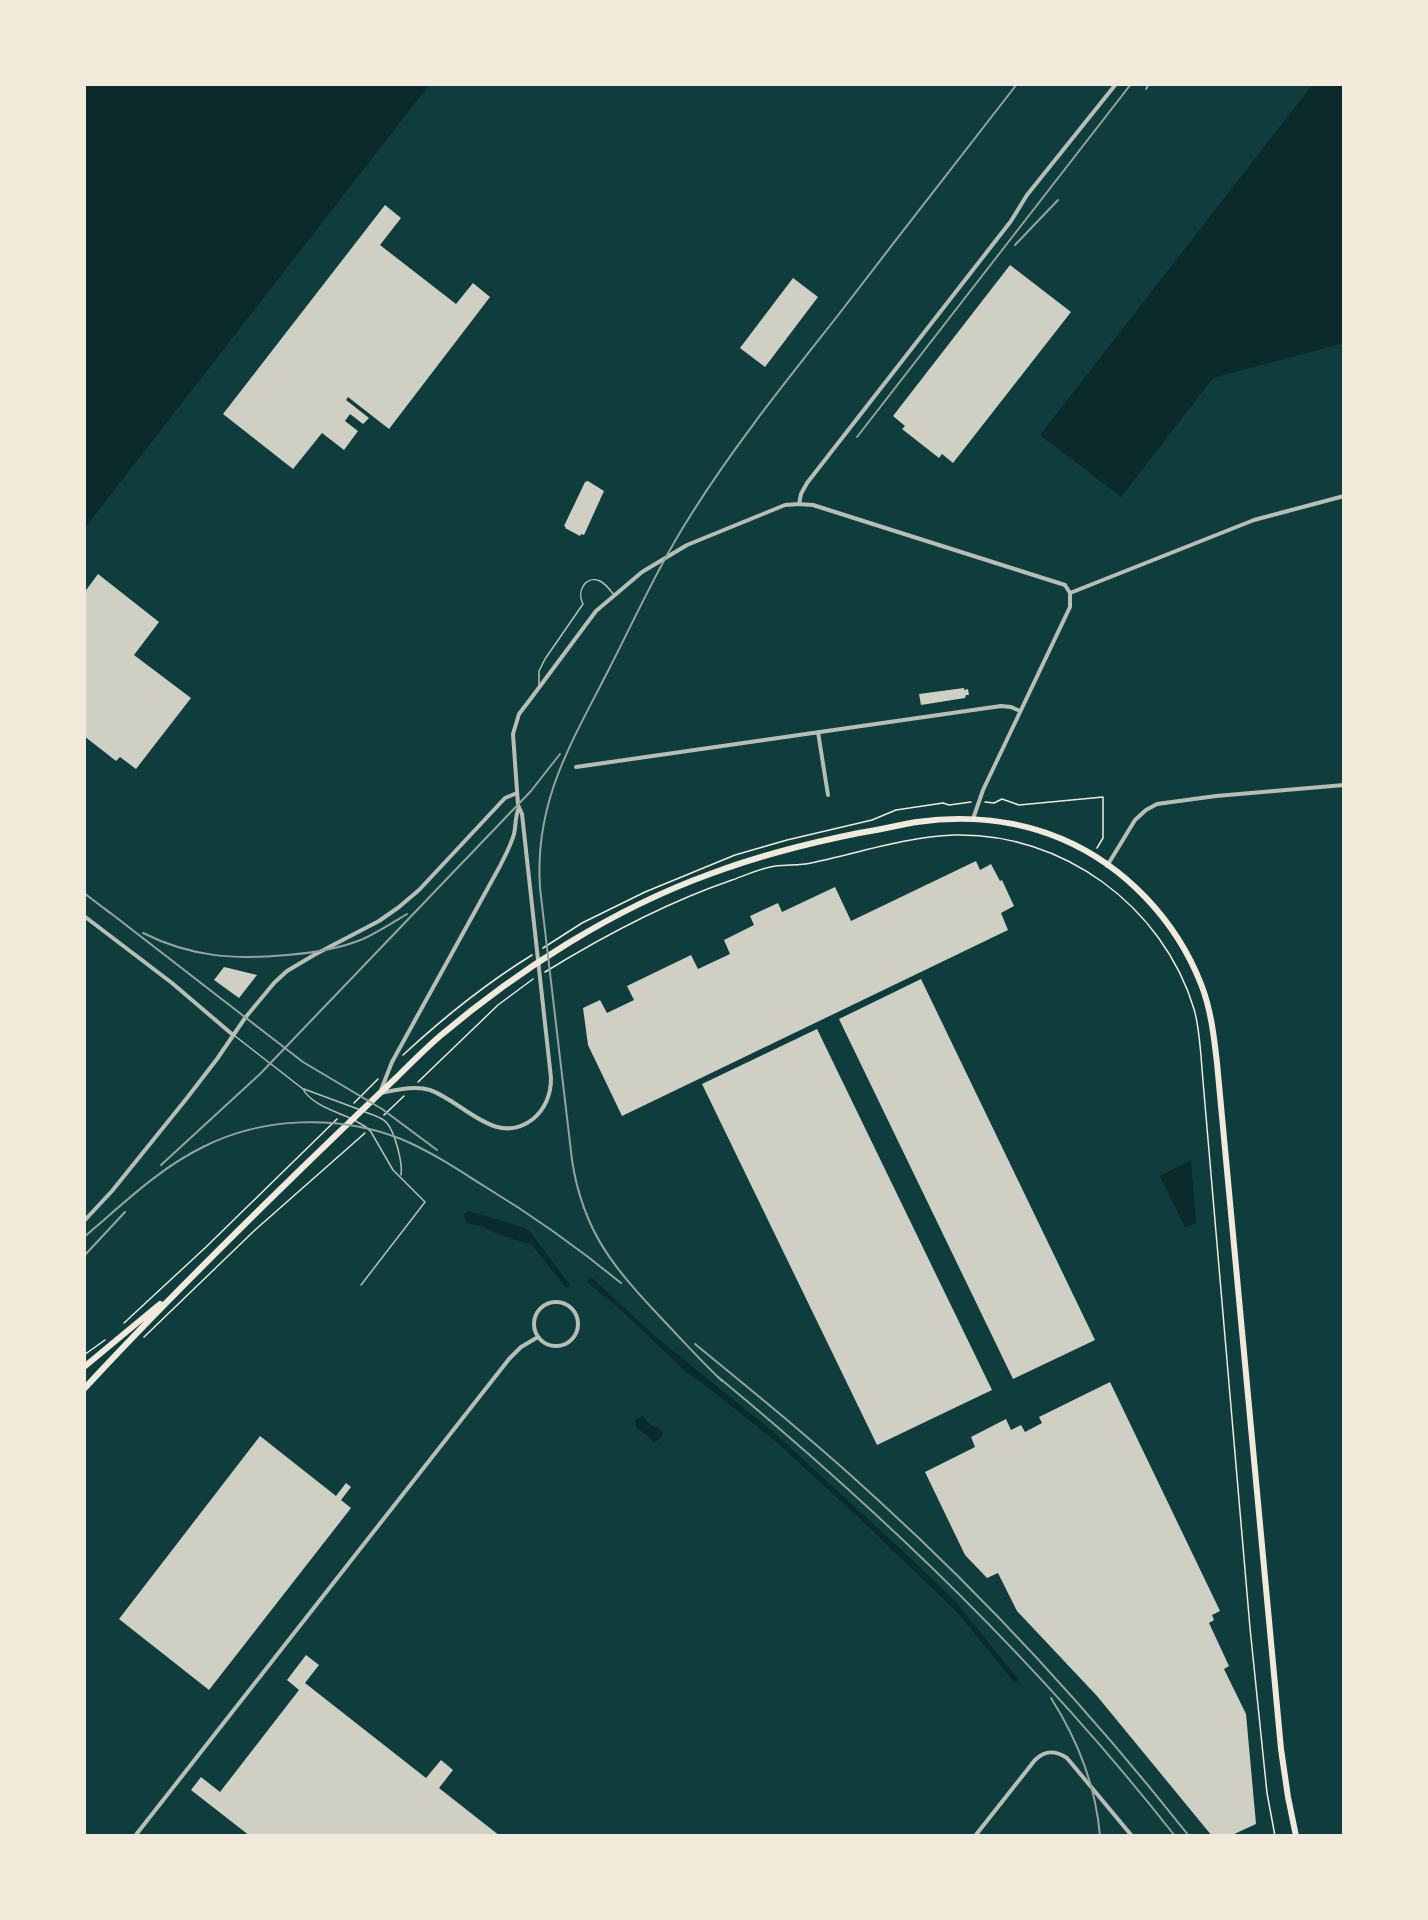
<!DOCTYPE html>
<style>
body{margin:0}
#map{position:relative;width:1428px;height:1920px;overflow:hidden;background:#0f3d3e;font-family:"DejaVu Sans",sans-serif}
canvas{display:block}
.frame{position:absolute;inset:0;border:86px solid #f1e9da;pointer-events:none}
</style>
<div id="map">
<canvas width="1428" height="1920"></canvas>
<div class="frame"></div>
</div>
<script>
const context = document.querySelector('canvas').getContext('2d');
context.lineJoin = 'round';
function fillPath(path, color) {
  context.fillStyle = color;
  context.fill(path, 'evenodd');
}
function strokePath(path, color, width, dash) {
  context.strokeStyle = color;
  context.lineWidth = width;
  context.lineCap = dash ? 'butt' : 'round';
  context.setLineDash(dash || []);
  context.stroke(path);
}
fillPath(new Path2D(`
 M84,84h346l-346,445z
 M1313,84h31v259l-131,35 -92,119 -81,-62z
 M1191,1160l5,63 -11,5 -25,-52z
 M469,1211l56,17 6,5 39,52 -4,3 -34,-43 -34,-11 -14,-7 -18,-4 -2,-10z
 M591,1277l65,60 115,93 134,123 50,48 64,79 -4,3 -58,-71 -101,-97 -82,-75 -73,-58 -16,-11 -63,-60 -35,-29z
 M643,1416c4,3 5,7 8,9 6,4 10,1 12,10l-7,7h-3l-5,-6 -12,-8 -1,-8z`), '#0a2a2b');
fillPath(new Path2D(`
 M385,205l16,13 -21,27 76,59 17,-21 17,14 -101,132 -41,-32 -2,3 23,18 -6,6 -13,-10 -5,7 13,10 -14,19 -22,-17 -29,36 -70,-55z
 M1010,265l61,47 -118,151 -11,-9 -3,4 -37,-29 3,-3 -12,-10z
 M793,278l25,19 -53,70 -25,-19z
 M588,481l16,10 -20,44 -3,-1 -1,2 -15,-8 1,-1 -2,-1 21,-44z
 M98,574l61,48 -25,33 57,43 -55,71 -16,-12 -4,4 -32,-25v-143z
 M964,688v2l4,-1 1,6h-3l-1,3 -44,7 -2,-11z
 M976,861l4,9 11,-6 9,17 2,-1 12,26 -13,7 7,17 -386,186 -34,-71 -5,-37 17,-8 7,13 27,-13 -7,-14 64,-31 7,14 32,-15 -6,-14 30,-15 -4,-9 28,-13 4,9 53,-25 16,34z
 M224,967l33,8 -18,23 -25,-18z
 M921,979l174,361 -82,39 -174,-360z
 M817,1029l175,361 -115,55 -175,-361z
 M1110,1382l110,229 -8,4 2,5 -5,3 20,43 -5,3 22,45 10,110 -26,12h-18l-115,-140 -80,-85 -19,-38 -11,5 -22,-23 -40,-83 50,-25 -4,-10 35,-18 5,11 10,-5 4,7 17,-9 -3,-6z
 M260,1436l76,60 10,-13 5,4 -10,13 10,8 -142,182 -90,-71z
 M306,1655l13,10 -14,18 121,95 15,-18 12,10 -14,18 61,48h-250l-59,-46 10,-13 19,15 79,-102 -12,-10z`), '#cfcfc3');
strokePath(new Path2D(`
 M985,802l9,1 8,-4 17,6 84,-8v41l-6,10
 M543,948l39,-25 63,-31 90,-37 52,-15 85,-20 24,-10 47,-7 6,2 22,-3
 M545,972c60,-37 120,-69 187,-92 14,-5 29,-12 43,-14 12,-2 24,0 36,-3 47,-10 94,-26 143,-28 108,-3 209,71 240,174 6,20 7,50 9,72l47,547 17,165 8,43
 M403,1055c40,-37 82,-71 129,-100
 M418,1082l80,-77 35,-26
 M354,1103l24,-24
 M384,1115l20,-19
 M124,1323l82,-76 131,-128
 M144,1337l111,-107 110,-97
 M84,1355l21,-15`), '#f1e9da', 1.5);
strokePath(new Path2D(`
 M539,685v-14l6,-12 38,-55c-7,-13 3,-29 17,-23 6,3 10,9 14,14
 M235,1036l68,53c8,15 31,22 47,29
 M304,1089l54,20
 M365,1112c8,3 17,5 22,11 8,10 16,40 14,52
 M354,1120l12,7 5,5 22,38 32,32 -64,83`), '#b8beb3', 1.5);
strokePath(new Path2D(`
 M799,504l2,-10 6,-11 204,-262 16,-26 89,-111
 M1070,593l184,-73 90,-24
 M818,732l10,63
 M576,767l425,-61 10,1 9,4
 M1107,866l28,-46 11,-10 11,-6 59,-8 128,-11
 M84,916l88,67 61,52
 M381,1090l11,-28 108,-196c5,-10 11,-21 14,-32 2,-8 1,-16 4,-24
 M380,1093c16,-3 35,-8 50,-3 34,12 66,58 103,29 13,-11 18,-24 18,-41l-29,-264 -4,-9 -5,-71 6,-20 10,-13 67,-90 46,-39 45,-27 98,-40 14,-1 14,1 252,80 5,8v14l-87,183 -10,29
 M84,1221l28,-30 75,-93 30,-39 28,-41 29,-35 13,-12 27,-16 65,-34 20,-14 20,-17 86,-92 12,-5
 M534 1324a22 22 0 1 1 44 0a22 22 0 1 1-44 0Z
 M135,1836l374,-477 12,-12 17,-10
 M975,1836l60,-76c10,-10 20,-10 32,-2l65,78`), '#b8beb3', 4);
strokePath(new Path2D(`
 M84,1367l76,-63
 M84,1389c70,-76 143,-148 217,-220 32,-31 64,-62 96,-92 14,-14 28,-28 43,-41 78,-66 173,-127 270,-162 48,-18 99,-31 149,-41 20,-3 39,-8 58,-11 49,-7 100,-2 145,17 63,27 114,81 139,145 10,25 13,53 16,79l64,686 7,48 8,39`), '#f1e9da', 6);
strokePath(new Path2D(`
 M1146,89l3,-5
 M1015,245l43,-45
 M857,437l274,-353
 M84,893l26,20
 M104,908l199,154 79,47 55,41
 M143,933c48,24 92,27 144,22 25,-2 52,-6 76,-16 15,-7 29,-16 44,-25
 M161,1165l99,-91 271,-283 29,-37
 M84,1237c38,-32 74,-68 119,-90 59,-30 136,-33 198,-8 29,12 56,30 83,47 48,29 93,61 137,97
 M84,1256l41,-44
 M695,1344c62,51 124,101 183,156 113,103 216,216 311,336
 M717,1376c169,140 322,287 458,460
 M722,1381c-20,-19 -39,-40 -58,-60 -49,-52 -81,-88 -92,-161l-32,-272c-6,-87 32,-146 69,-219 27,-53 51,-106 83,-156 44,-70 96,-134 147,-199 59,-77 119,-154 178,-230
 M1051,1698c26,41 45,89 49,138`), '#97a49c', 2);
</script>
